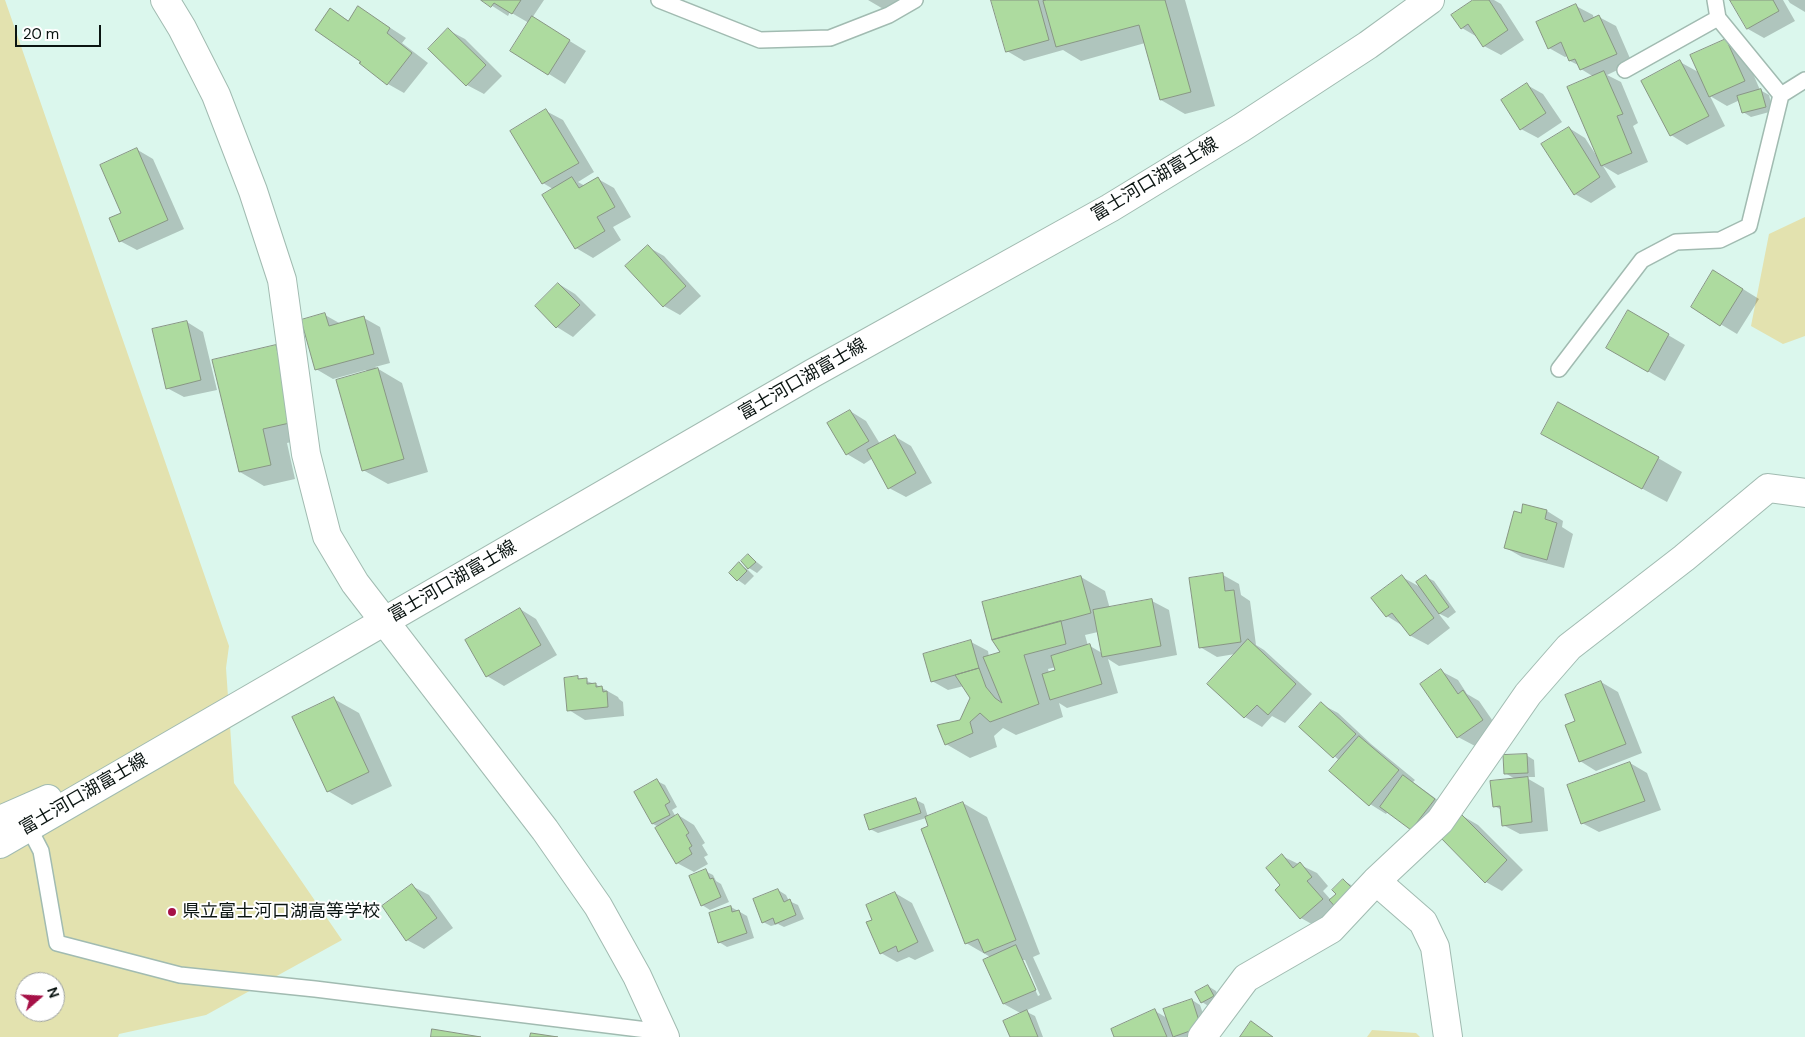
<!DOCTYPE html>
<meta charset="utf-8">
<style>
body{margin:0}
#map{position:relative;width:1805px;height:1037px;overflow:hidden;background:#dbf7ed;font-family:"DM Sans",sans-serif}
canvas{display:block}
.north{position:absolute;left:15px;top:972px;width:50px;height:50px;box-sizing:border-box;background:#fff;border:1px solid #9da1a0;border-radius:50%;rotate:71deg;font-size:14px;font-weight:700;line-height:20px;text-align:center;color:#0b1512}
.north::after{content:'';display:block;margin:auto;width:18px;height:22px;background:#a61147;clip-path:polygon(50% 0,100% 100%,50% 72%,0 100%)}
.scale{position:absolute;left:15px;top:25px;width:86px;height:22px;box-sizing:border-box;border:2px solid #0b1512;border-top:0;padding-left:6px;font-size:15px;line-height:18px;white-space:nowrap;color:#0b1512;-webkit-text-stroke:4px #fff;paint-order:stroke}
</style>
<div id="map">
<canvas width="1805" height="1037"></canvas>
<div class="north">N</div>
<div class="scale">20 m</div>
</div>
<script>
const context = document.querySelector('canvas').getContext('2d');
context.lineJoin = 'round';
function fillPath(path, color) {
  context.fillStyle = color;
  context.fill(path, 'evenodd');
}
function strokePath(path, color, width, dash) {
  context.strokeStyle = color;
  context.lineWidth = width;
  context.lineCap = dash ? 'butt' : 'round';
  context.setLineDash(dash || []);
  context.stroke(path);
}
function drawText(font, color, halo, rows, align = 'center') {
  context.font = font + ' "DM Sans","Noto Sans JP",sans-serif';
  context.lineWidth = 4;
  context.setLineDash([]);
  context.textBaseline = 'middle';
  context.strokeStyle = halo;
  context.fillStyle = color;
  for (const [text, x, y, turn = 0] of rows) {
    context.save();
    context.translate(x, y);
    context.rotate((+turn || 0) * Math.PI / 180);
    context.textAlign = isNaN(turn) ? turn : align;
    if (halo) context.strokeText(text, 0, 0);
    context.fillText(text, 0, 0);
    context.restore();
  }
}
fillPath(new Path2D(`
 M0,0h5l224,646 -3,22 8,115 108,157 -136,75 -87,19 -1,3h-118zM25,982h30v30h-30z
 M1805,217v119l-22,8 -32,-18 18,-92z
 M1372,1030l44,3 4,4h-53z`), '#e3e2af');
fillPath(new Path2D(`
 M483,0h61l-12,18 54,33 -21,33 -53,-33 17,-28 -19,-11 -2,4z
 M868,0h35l-18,10z
 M993,0h192l30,106 -30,8 -24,-14 -16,-57 -64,18 -18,-11 -39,11 -17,-10z
 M1476,0h18l7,4 23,36 -23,15 -17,-9 -5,-8 -17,-10z
 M1731,0h52l12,21 -31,17 -16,-9z
 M1788,0h17v12l-15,-9z
 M1576,6l17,9 1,4 5,-2 17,9 16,37 -25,12 14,7 17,41 -5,3 15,36 -30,13 -15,-9 13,21 -25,16 -16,-9 -6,-66 16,10 11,17 1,-1 -3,-77 -13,-8 -1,-3 -10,-5 -2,-5 -3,1 -16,-9z
 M358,7l48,31 -4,5 26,20 -24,30 -16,-9 -27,-21 1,-1 -32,-53 19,12z
 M448,30l17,9 37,37 -18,18 -17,-9 -37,-36z
 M1726,41l17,9 17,40 9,5 4,16 -22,6 -8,-5 -3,-12 -13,6 -17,-10 15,30 -38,19 -16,-10 9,-73 20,11z
 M1527,85l16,9 19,28 -24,16 -17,-9z
 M546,111l17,9 31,52 -16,10 7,4 13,-7 16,9 17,29 -18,10 8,13 -28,18 -17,-10 -23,-59 -10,-6 -31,-52z
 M136,149l17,10 31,70 -47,21 -17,-9 2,-27z
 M648,247l16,9 37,40 -21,19 -16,-9z
 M1730,281l29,18 -22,35 -45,-27z
 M559,284l16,10 21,21 -23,22 -16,-10z
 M1629,312l56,33 -20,36 -57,-33z
 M325,315l16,9 23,-6 16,9 10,36 -15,4 27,16 26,89 -40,12 -25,-14 4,-98 -1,-2 -33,9 -17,-10z
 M187,322l16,10 14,58 -33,7 -17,-9z
 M276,346l25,14 17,76 -31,7 8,36 -31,7 -24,-14z
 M850,411l16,10 14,23 14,-8 17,10 21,37 -26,14 -17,-9 -16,-30 -9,6 -17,-10z
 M1567,448l91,10 24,14 -15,30z
 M1524,506l23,5 16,10 -1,6 11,7 -9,34 -42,-11 -16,-9 16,-33z
 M749,556l14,11 -6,6 -8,-5 -6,-7z
 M739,564l8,5 7,7 -9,9 -7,-5z
 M1223,575l16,9 2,11 9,6 6,44 8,5 48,44 -27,29 -13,-7 -10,11 -17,-10 -36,-33 26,-30 -18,3 -17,-10z
 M1081,577l24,14 5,18 42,-8 17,9 8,45 -58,11 -11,-7 10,34 -51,15 -8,-5 4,14 -47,18 -13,-7 -9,8 3,11 -27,11 -24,-14 15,-23 10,-23 -7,-12 -16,4 -16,-9 39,-39 17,9 1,6 13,-4zM1098,632l4,21 -12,-7h-2l-3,-11zM1056,667l1,4 -8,2 -1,-4z
 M1402,577l20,11 4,-11 8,4 22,31 -8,6 -10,-5 12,15 -22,17 -17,-9 -8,-10 -16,-10 -14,-18z
 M520,609l16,10 21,36 -53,31 -17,-10 -21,-36z
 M1441,671l17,9 9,14 12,7 20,29 -24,16 -17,-9z
 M578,678l17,6 23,13 1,2 4,3 1,14 -39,4 -16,-10z
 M1601,682l17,10 24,61 -46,18 -16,-10 -3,-39z
 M334,699l25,14 33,73 -40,19 -24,-14z
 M1321,704l17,9 33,31 44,36 -2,2 37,27 -21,30 -41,-28 -2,3 -16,-10 -30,-43 -39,-34z
 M1526,755l8,5 1,17h-10l19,11 4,43 -28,3 -17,-9 -1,-15 -8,-4 23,-26 -12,-7z
 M1630,763l17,10 14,37 -62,22 -17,-9z
 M657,781l8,4 12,22 -5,3 4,7 2,-2 16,10 11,18 -3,2 6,10 -4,2 4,7 -14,8 -17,-9 -18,-36 -6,-3 -17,-31z
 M916,800l8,4 4,13 35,-14 24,14 53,137 -7,3 19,42 -27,12 10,5 8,21h-31l10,-23 -18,-10 -19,-44 7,-2 -26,-15 -40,-125 -48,15 -8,-4zM1022,960h3l15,35 -2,1z
 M1461,815l17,10 45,45 -21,21 -16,-9z
 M1282,856l35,17 11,13 -5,5 8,9 7,-6 5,-14 8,5 15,15 -49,27 -16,-9 -19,-32z
 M705,871l8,4 3,6 5,3 8,18 -19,8 -8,-5z
 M412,886l17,9 24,33 -29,21 -17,-9z
 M778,890l8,5 3,6 9,4 6,14 -20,8 -6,-3 -7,2 -8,-4z
 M895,893l17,10 22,48 -19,9 -6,-3 -12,5 -16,-9 -7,-33z
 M731,907l16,9 7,22 -27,9 -8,-5z
 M1208,986l8,5 5,10 -11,6 -8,-5z
 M1192,1000l8,5 9,26 -17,6h-76l39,-26 12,7z`), '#0003');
const building = new Path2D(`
 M481,0h40l-9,14 -18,-11 -3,4z
 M991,0h47l11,40 -43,12z
 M1047,0h118l26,92 -31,8 -21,-75 -83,22 -13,-46z
 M1473,0h16l19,30 -25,17 -15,-23 -7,5 -10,-14z
 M1730,0h43l6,11 -32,18z
 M1576,4l8,18 15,-7 18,39 -37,16 -5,-11 -6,2 -8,-19 -13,7 -12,-27z
 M358,6l32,22 -3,5 25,20 -25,32 -28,-22 2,-1 -46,-32 15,-22 18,13z
 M532,16l38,24 -22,35 -38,-24z
 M448,28l38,37 -20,21 -38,-37z
 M1726,39l19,42 -36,16 -19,-42z
 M1680,60l29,56 -39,20 -29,-55z
 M1604,71l19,43 -6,2 15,37 -31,13 -34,-79z
 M1527,83l19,30 -26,17 -19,-30z
 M1761,89l5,18 -24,6 -5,-17z
 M546,109l33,54 -37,21 -32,-53z
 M1569,127l31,50 -26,18 -33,-51z
 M137,148l31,72 -49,22 -10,-24 12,-5 -21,-48z
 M572,177l7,11 19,-11 17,30 -18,10 8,14 -30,18 -33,-54z
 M648,245l38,41 -23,21 -38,-41z
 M1713,270l30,19 -23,37 -29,-19z
 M558,283l22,22 -24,23 -21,-22z
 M1628,310l41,24 -21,38 -42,-24z
 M325,313l4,13 35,-10 10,38 -59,16 -14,-50z
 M187,321l14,59 -35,9 -14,-60z
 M276,345l18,77 -31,7 8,36 -32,7 -27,-112z
 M378,368l26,91 -42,12 -26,-91z
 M1558,402l101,55 -17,32 -101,-55z
 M850,410l19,31 -23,14 -19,-32z
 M895,435l21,38 -28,16 -21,-39z
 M1523,504l24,6 -2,9 12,4 -10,37 -43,-12 10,-37 7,2z
 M748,554l8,8 -8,7 -7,-8z
 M739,562l8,9 -10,10 -8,-8z
 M1223,573l2,18 9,-1 7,52 -42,6 -10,-70z
 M1402,575l32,43 -24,18 -18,-23 -6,4 -15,-19z
 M1426,575l23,32 -10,7 -23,-32z
 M1081,576l10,37 -99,27 -10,-38z
 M1152,599l9,47 -59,11 -9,-47z
 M520,608l21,37 -55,32 -21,-37z
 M1061,621l5,23 -42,11 15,49 -49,18 -10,-9 -10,9 3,11 -28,12 -8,-20 23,-5 10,-22 -15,-23 24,-7 7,19 9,11 7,5 -19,-46 17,-5 -8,-12z
 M1248,639l48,45 -28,31 -11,-10 -13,13 -37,-34z
 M971,640l8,28 -48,14 -8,-28z
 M1090,644l12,40 -52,16 -8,-26 13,-4 -4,-14z
 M1441,669l17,25 5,-4 20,30 -26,18 -37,-54z
 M578,676v3l9,-1v6l9,-1v4l6,-1 1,6 4,-1 1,16 -41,4 -3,-33z
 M1601,681l25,63 -47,18 -14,-37 10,-4 -10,-26z
 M334,697l35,75 -42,20 -35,-75z
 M1321,702l35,32 -23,24 -34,-31z
 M1359,736l40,34 -30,36 -40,-35z
 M1527,754l1,19 -24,1 -1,-19z
 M1630,762l15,39 -64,23 -14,-39z
 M1403,775l32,24 -24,31 -31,-23z
 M1528,777l4,45 -30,4 -2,-20 -7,1 -3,-26z
 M657,779l13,23 -5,3 5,10 -18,9 -18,-32z
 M916,798l5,15 -52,17 -5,-15z
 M963,802l53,138 -32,13 -6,-14 -13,5 -44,-115 7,-3 -3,-9z
 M678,814l11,19 -3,2 6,11 -3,2 3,6 -16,10 -21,-36z
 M1461,814l46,46 -22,23 -46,-47z
 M1282,854l11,14 7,-6 12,15 -5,4 16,18 -23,20 -25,-29 5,-5 -14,-17z
 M706,869l4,10 3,-1 8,19 -20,9 -12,-30z
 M1343,879l16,16 -18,18 -12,-13 7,-6 -4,-4z
 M412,884l25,34 -31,23 -24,-35z
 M778,889l6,13 6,-3 6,16 -21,9 -2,-6 -11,5 -9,-24z
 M895,892l23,50 -20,10 -2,-6 -16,8 -14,-32 6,-2 -6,-15z
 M731,906l1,6 7,-2 8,23 -29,10 -9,-30z
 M1016,945l20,45 -33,14 -20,-44z
 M1208,985l6,11 -13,7 -6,-11z
 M1192,999l9,28 -28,10 -10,-28z
 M1155,1009l12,28h-53l-3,-8z
 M1027,1010l11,27h-28l-7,-16z
 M1251,1021l22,16h-33z
 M432,1029l49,8h-50z
 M531,1033l27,4h-28z`);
fillPath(building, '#addb9f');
strokePath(building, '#889684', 1);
const lane = new Path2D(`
 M659,0l101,40 70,-2 59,-23 26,-15
 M1715,0l3,18 63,77
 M1625,70l93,-52
 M1559,369l83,-109 34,-18 44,-2 29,-14 32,-131 24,-15
 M26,822l15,29 16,92 123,32 135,14 348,43`);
const street = new Path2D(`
 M165,0l17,28 34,67 37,96 29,89 24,174 21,82 28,47 190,247 53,76 39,70 28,61
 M1376,881l47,41 12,25 13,90
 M1202,1037l44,-59 85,-49 45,-48 64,-60 88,-127 41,-47 115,-89 84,-70 37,5`);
const secondary = new Path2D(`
 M0,820l48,-21
 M0,844l813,-471 297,-165 131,-80 127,-83 62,-45`);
strokePath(lane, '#a1bbb1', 18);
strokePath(street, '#a1bbb1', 30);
strokePath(secondary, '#a1bbb1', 30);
strokePath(lane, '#fff', 15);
strokePath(street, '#fff', 28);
strokePath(secondary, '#fff', 28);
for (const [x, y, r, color] of [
 [172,912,5,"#a61147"]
]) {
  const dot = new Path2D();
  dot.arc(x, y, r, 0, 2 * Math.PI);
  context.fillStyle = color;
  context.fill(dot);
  strokePath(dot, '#fff', 2);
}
drawText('18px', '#0b1512', '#fff', [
 ["富士河口湖富士線",1155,180,-31],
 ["富士河口湖富士線",803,380,-30],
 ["富士河口湖富士線",453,582,-30],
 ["富士河口湖富士線",84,795,-30]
]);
drawText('18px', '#0b1512', '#fff', [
 ["県立富士河口湖高等学校",182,912]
], 'left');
</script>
